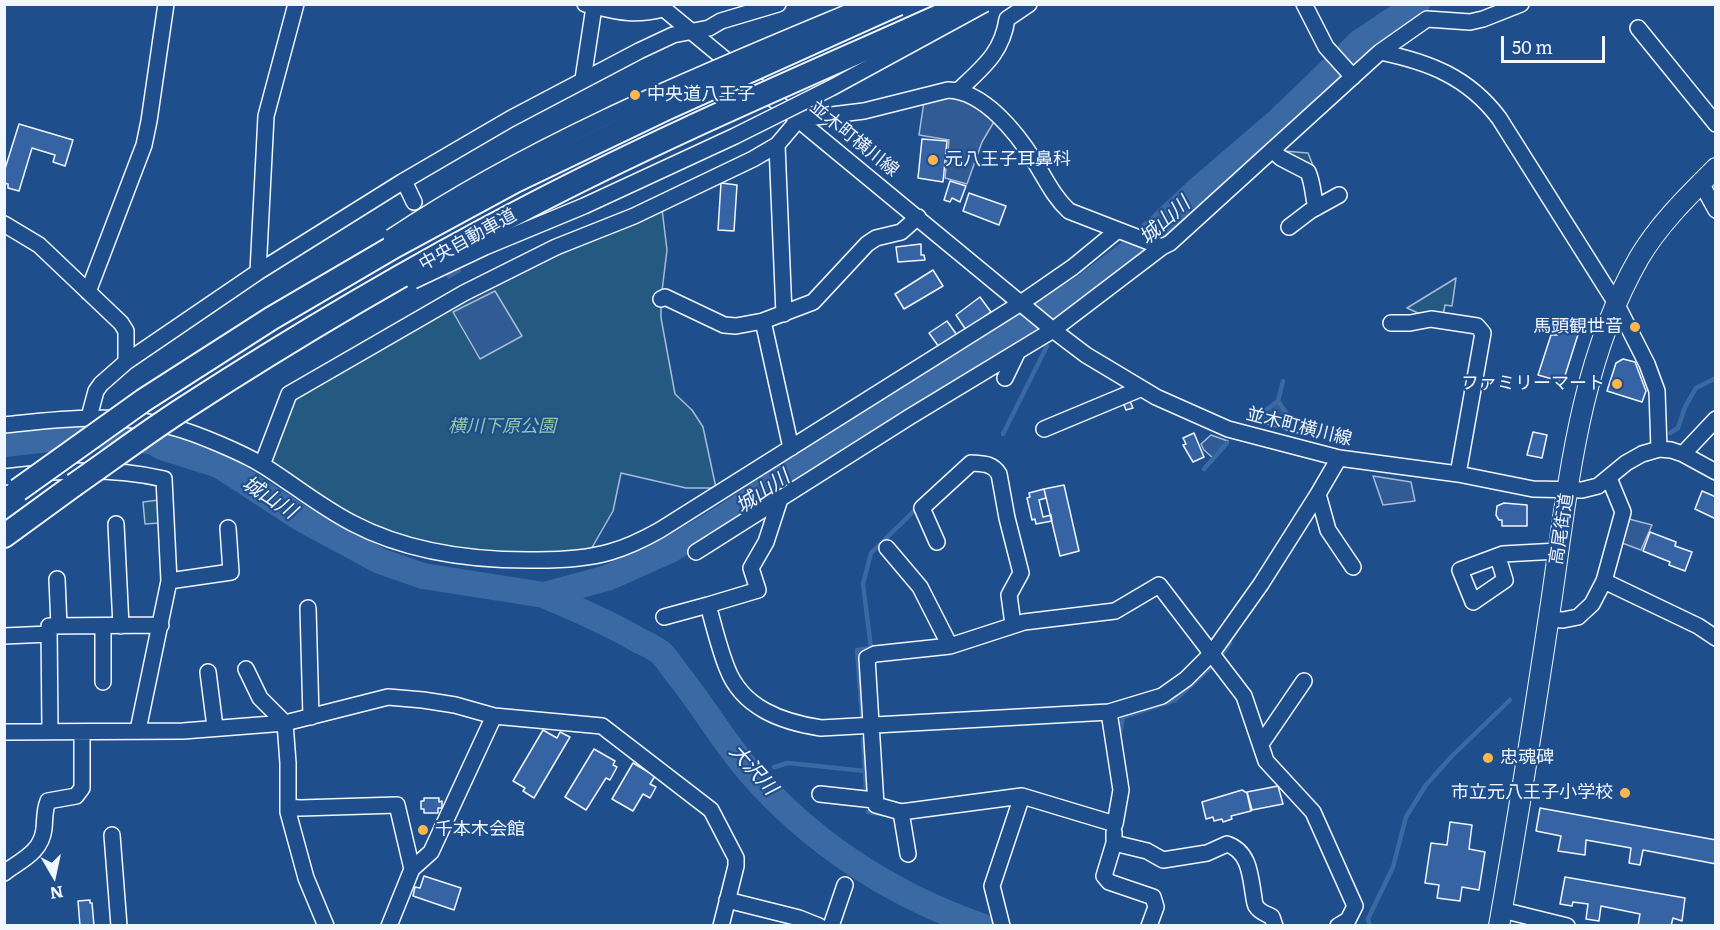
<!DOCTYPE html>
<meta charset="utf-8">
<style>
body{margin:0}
#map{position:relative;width:1720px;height:930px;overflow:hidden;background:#1f4e8c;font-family:Literata,serif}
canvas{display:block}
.frame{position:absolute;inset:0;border:6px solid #f2f6ff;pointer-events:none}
.north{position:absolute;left:24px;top:846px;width:60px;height:60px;-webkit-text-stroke:4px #1f4e8c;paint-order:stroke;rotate:171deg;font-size:16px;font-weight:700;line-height:24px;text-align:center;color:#f2f6ff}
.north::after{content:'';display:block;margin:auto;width:21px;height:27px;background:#f2f6ff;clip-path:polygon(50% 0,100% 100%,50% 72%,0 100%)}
.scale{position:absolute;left:1501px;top:36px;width:104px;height:27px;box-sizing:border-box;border:3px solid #f2f6ff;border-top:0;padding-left:8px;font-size:18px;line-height:21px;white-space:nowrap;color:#f2f6ff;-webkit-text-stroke:4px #1f4e8c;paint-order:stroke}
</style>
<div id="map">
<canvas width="1720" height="930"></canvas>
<div class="frame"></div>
<div class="north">N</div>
<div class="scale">50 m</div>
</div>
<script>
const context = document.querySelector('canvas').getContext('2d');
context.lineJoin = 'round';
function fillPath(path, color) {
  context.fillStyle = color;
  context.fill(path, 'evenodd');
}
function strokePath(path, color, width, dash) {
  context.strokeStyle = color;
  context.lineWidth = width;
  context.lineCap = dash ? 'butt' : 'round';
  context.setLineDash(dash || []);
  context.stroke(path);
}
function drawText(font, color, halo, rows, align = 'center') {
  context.font = font + ' Literata,"Noto Sans JP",serif';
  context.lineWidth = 4.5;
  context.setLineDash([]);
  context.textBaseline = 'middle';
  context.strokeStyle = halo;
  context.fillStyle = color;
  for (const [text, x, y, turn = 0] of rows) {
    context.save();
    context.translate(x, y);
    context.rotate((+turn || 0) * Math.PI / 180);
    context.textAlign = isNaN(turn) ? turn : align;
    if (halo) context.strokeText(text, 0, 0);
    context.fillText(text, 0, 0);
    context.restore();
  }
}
const green = new Path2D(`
 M1272,150l36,3 6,15z
 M662,209l5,41 -6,49v19l14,76 17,16 11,17 13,61h-30l-65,-15 -8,38 -23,40c-84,10 -164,2 -240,-36 -28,-14 -55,-35 -81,-52l25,-65 173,-98 82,-41z
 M1456,278l-4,28 -7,-1 -3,16 -11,-2 -24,-11z
 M159,500l1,23 -15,1 -2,-22z`);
fillPath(green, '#245a82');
strokePath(green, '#a8bbd7', 1.5);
const parking = new Path2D(`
 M948,90l50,25 -16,27 -15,42 -22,-6 4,-38 -30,-5 6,-40z
 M495,291l27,45 -42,23 -27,-47z
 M1278,401l20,29v3l-45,-13z
 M1211,435l17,6 -14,18 -10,-9 -3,-6z
 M1373,476l38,6 4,19 -32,4z
 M1629,519l23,6 -11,25 -19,-7z`);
fillPath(parking, '#305b95');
strokePath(parking, '#a8bbd7', 1.5);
strokePath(new Path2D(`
 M1278,401l5,-20
 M1255,418l23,-17 20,29
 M1670,433l8,-5 7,-21 11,-19 20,-10
 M1003,434l44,-88
 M1204,469l23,-26
 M1221,656l9,-13
 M862,715l-5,-65 14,-2 -8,-64 8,-31 45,-44
 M1119,739l4,-22 52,-17 40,-37
 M774,767l14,-4 77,8 -2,-32
 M865,771l1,23
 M753,775l9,-4
 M868,812l19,3
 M1370,926l-2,-7 25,-52 13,-50 20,-32 26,-29 58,-56`), '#3b69a3', 4.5);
strokePath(new Path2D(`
 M4,444l62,-7 48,-1 40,6 8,5 57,18 83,54 78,42 43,15 121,19 63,-17 63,-28 53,-32 150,-100 210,-130 55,-42 62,-58 78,-67 82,-79 57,-38
 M544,595c32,14 64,27 94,45 8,4 18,8 24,14 6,6 11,15 17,22 24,30 44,65 70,95 62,72 143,124 232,155`), '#3b69a3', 26);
const building = new Path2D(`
 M19,124l54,16 -8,26 -12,-4 2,-7 -23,-7 -13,43 -11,-3v-4l-4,-1v-11z
 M922,139l25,2 -4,41 -25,-4z
 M950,181l16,5 -6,16 -8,-4 -2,4 -6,-2z
 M721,183l16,2 -3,46 -16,-1z
 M969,193l37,13 -7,19 -36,-14z
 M921,244v11h3l1,5 -27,2 -2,-15z
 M933,270l10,16 -39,23 -9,-15z
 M980,297l11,15 -25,18 -10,-15z
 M1565,320l16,5 -18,57 -25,-7 13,-40h7l5,-13z
 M947,321l10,14 -18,12 -10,-14z
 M1623,359l12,3 11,29 -4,11 -35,-11 9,-28z
 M1129,399l4,9 -7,2 -3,-8z
 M1533,432l14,3 -5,23 -15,-3z
 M1194,433l10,24 -11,5 -10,-17 3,-1 -3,-6z
 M1064,485l15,66 -19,5 -16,-67z
 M1044,489l2,9 -7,2 4,17 8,-2 1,6 -16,3 -1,-5 -3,1 -5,-22 3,-1 -1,-4z
 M1702,491l14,6v22l-21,-10z
 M1504,503l23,2v21h-25v-6h-3l-3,-5 1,-9z
 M1650,532l26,10 -1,4 17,6 -7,19 -16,-6 1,-3 -27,-11z
 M543,730l14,8 3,-6 10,5 -36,61 -11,-7 2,-3 -12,-7z
 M594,749l21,12 -2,4 4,2 -7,13 -4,-2 -20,32 -21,-13z
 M633,763l22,13 -5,8 6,3 -6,11 -7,-4 -10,17 -21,-12z
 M1278,786l5,18 -31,6 -5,-18z
 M1242,790l5,3 4,18 -20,5 1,3 -9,3 -1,-3 -8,2 -1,-4 -7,2 -4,-17z
 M424,798h15v4l3,-1v7h-4v5h-14v-4h-3v-8h3z
 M1540,808l176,32v24l-73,-14 -3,15 -11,-2 2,-15 -45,-8 -1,15 -27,-4 3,-15 -25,-5z
 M1450,822l22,3 -3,24 16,3 -6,38 -17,-3 -2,14 -23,-3 2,-13 -14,-2 6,-40 16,2z
 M424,876l37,12 -7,22 -41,-14 2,-9 5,1z
 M1565,877l120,21 -3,23 -9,-3 -2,8h-33l2,-12 -39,-8 -2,15 -13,-2 2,-15 -15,-2 -1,4 -12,-2z
 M90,900v3h2l2,23h-14l-2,-25z`);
fillPath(building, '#3563a3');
strokePath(building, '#f2f6ff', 1.5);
strokePath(new Path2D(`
 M414,202l44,79`), '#3f679d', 15, [15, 8]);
const minor = new Path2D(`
 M585,4c31,7 46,13 78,5
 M658,4l395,326 33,25 70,42 72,32 111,29 119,16 75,15 49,1 16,-4 28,-23 16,-9 17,-5 12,1 12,4 33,18
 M1304,4l22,43 27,30
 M1638,28l78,96
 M1380,52c49,10 88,25 119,66l118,187 30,59 10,27 2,58
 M583,79l11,-72
 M959,90c24,-23 43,-37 48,-71l22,-15
 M777,145l7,169
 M1272,150l9,8 27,14c5,11 5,24 8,36
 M404,181l10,21
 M1701,183l15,27
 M4,224l35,21 82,78 5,8v31
 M1289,227l21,-16 29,-16
 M258,272l8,-156 30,-112
 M88,292l56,-147 5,-24 17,-117
 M661,299l4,-2 59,28 12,1 27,-5 50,-19 54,-58 9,-6 25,-6 17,-15
 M763,321l28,127
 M1391,323h19l21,-4 46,7 6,7 -25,141
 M1005,378l13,-27
 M89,417l7,-26 5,-7 25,-22 132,-90 144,-90 108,-63 129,-68 34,-16 36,-7 12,-7 57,-17
 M4,425c58,-6 110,-13 168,2 24,6 71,26 92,39 30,19 57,41 88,57 57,30 122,38 186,37 24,0 48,-1 72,-8 18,-5 34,-13 50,-22l361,-227 52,-36 45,-37
 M1044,429l96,-40
 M1683,454l33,-35
 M262,465l27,-71 175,-101 92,-46 78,-31 119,-57 24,-14 22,-26 65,-8 84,-21c36,1 69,43 87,72 11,18 19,35 34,49l93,36 8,-4 210,-191 47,-33 43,3 13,-3 38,-15
 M4,477c55,-7 106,-10 160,2l5,102 -31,149
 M1318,494l10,36 25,37
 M780,499l-14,43 -15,26 7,22 -50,15c6,21 11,43 19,63 15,40 55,54 94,60l288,-16 53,-16 24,-17 26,-26 49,-69 57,-90 21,-36
 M116,524l5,102
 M937,542l-15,-34 49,-45c12,1 21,0 28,11l8,44 14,55 -12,22 4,29
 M887,548l33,39 30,59
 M696,552l215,-136 142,-86 109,-83
 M1498,557l7,23 -32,22 -13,-32 43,-16 55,-3
 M57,579l2,47
 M169,581l62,-9 -3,-44
 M1604,581l94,45 18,12
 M308,608l3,109
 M664,617l44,-12
 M1548,619l15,1 15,-3 14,-13 12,-23 19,-69 -14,-34
 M103,626v56
 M4,636l45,-2
 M246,669l14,29 25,25 3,40v49l18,66 20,48
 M208,672l7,55
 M1109,712l12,78 -6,34 -93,-28 -121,16 -25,-7 -9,-147 8,-4 75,-8 74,-24 91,-11 44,-26 85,111 22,65 47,51 42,94 -7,14 -10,6
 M50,731l-1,-105 112,-1
 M4,732l179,-1 102,-8 103,-26 35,3 32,5 39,11 108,10 109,84 25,48v8l-15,60
 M1261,744l43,-63
 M820,794l54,6
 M288,807l12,1 97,-3 15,64
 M901,812l7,42
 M1114,832v11l-10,33 5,6 44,15 3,10 -7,19
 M112,835l7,91
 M1114,843l33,8 16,9 44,-7 20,-9c21,7 23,28 26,48 1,4 1,11 3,14 3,6 11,8 16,11l3,9
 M4,873c17,-13 37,-20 40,-44 1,-10 0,-18 4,-28l28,-5 6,-8v-56
 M727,900l72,18 20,8
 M1502,910l65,16
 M389,926l23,-57 19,-17 63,-136
 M831,926l14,-41
 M1002,926l-10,-40 30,-90`);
const major = new Path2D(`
 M1499,926c19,-108 36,-216 52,-323 17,-116 28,-241 88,-345 20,-34 49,-62 77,-90`);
const highway = new Path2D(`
 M4,536l70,-51`);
strokePath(minor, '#f2f6ff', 18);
strokePath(major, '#f2f6ff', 22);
strokePath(highway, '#f2f6ff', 26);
strokePath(minor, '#1f4e8c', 15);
strokePath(major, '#1f4e8c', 20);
strokePath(highway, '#1f4e8c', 22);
const minorBridge = new Path2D(`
 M391,237c148,-99 314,-165 477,-233
 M413,281l72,-34 99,-41 151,-70 96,-48 154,-84`);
const highwayBridge = new Path2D(`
 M74,485c36,-25 72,-52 109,-76 111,-72 226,-140 343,-201 143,-75 292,-137 440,-204
 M18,490l126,-90 128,-82 123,-72 120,-65 148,-71 235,-106`);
strokePath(minorBridge, '#f2f6ff', 18, []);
strokePath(highwayBridge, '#f2f6ff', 26, []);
strokePath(minorBridge, '#1f4e8c', 15);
strokePath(highwayBridge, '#1f4e8c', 22);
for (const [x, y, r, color] of [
 [635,95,6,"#ffb74d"],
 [933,160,6,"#ffb74d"],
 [1635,327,6,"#ffb74d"],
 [1617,384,6,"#ffb74d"],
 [1488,758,6,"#ffb74d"],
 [1625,793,6,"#ffb74d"],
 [423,830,6,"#ffb74d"]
]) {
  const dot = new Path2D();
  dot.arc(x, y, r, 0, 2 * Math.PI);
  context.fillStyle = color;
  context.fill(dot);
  strokePath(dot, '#1f4e8c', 2);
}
drawText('18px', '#f2f6ff', '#1f4e8c', [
 ["中央道八王子",647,95],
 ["元八王子耳鼻科",945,160],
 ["馬頭観世音",1623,327,"right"],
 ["ファミリーマート",1605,384,"right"],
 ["忠魂碑",1500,758],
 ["市立元八王子小学校",1613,793,"right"],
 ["千本木会館",435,830]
], 'left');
drawText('18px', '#f2f6ff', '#1f4e8c', [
 ["並木町横川線",854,139,39],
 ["中央自動車道",468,240,-29],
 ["並木町横川線",1299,427,14],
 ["高尾街道",1562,529,-81]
]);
drawText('italic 18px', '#97c8a6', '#1f4e8c', [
 ["横川下原公園",502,427]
]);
drawText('italic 20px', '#f2f6ff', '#1f4e8c', [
 ["城山川",1165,221,-42],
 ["城山川",763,492,-34],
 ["城山川",269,498,33],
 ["大沢川",753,770,48]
]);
</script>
